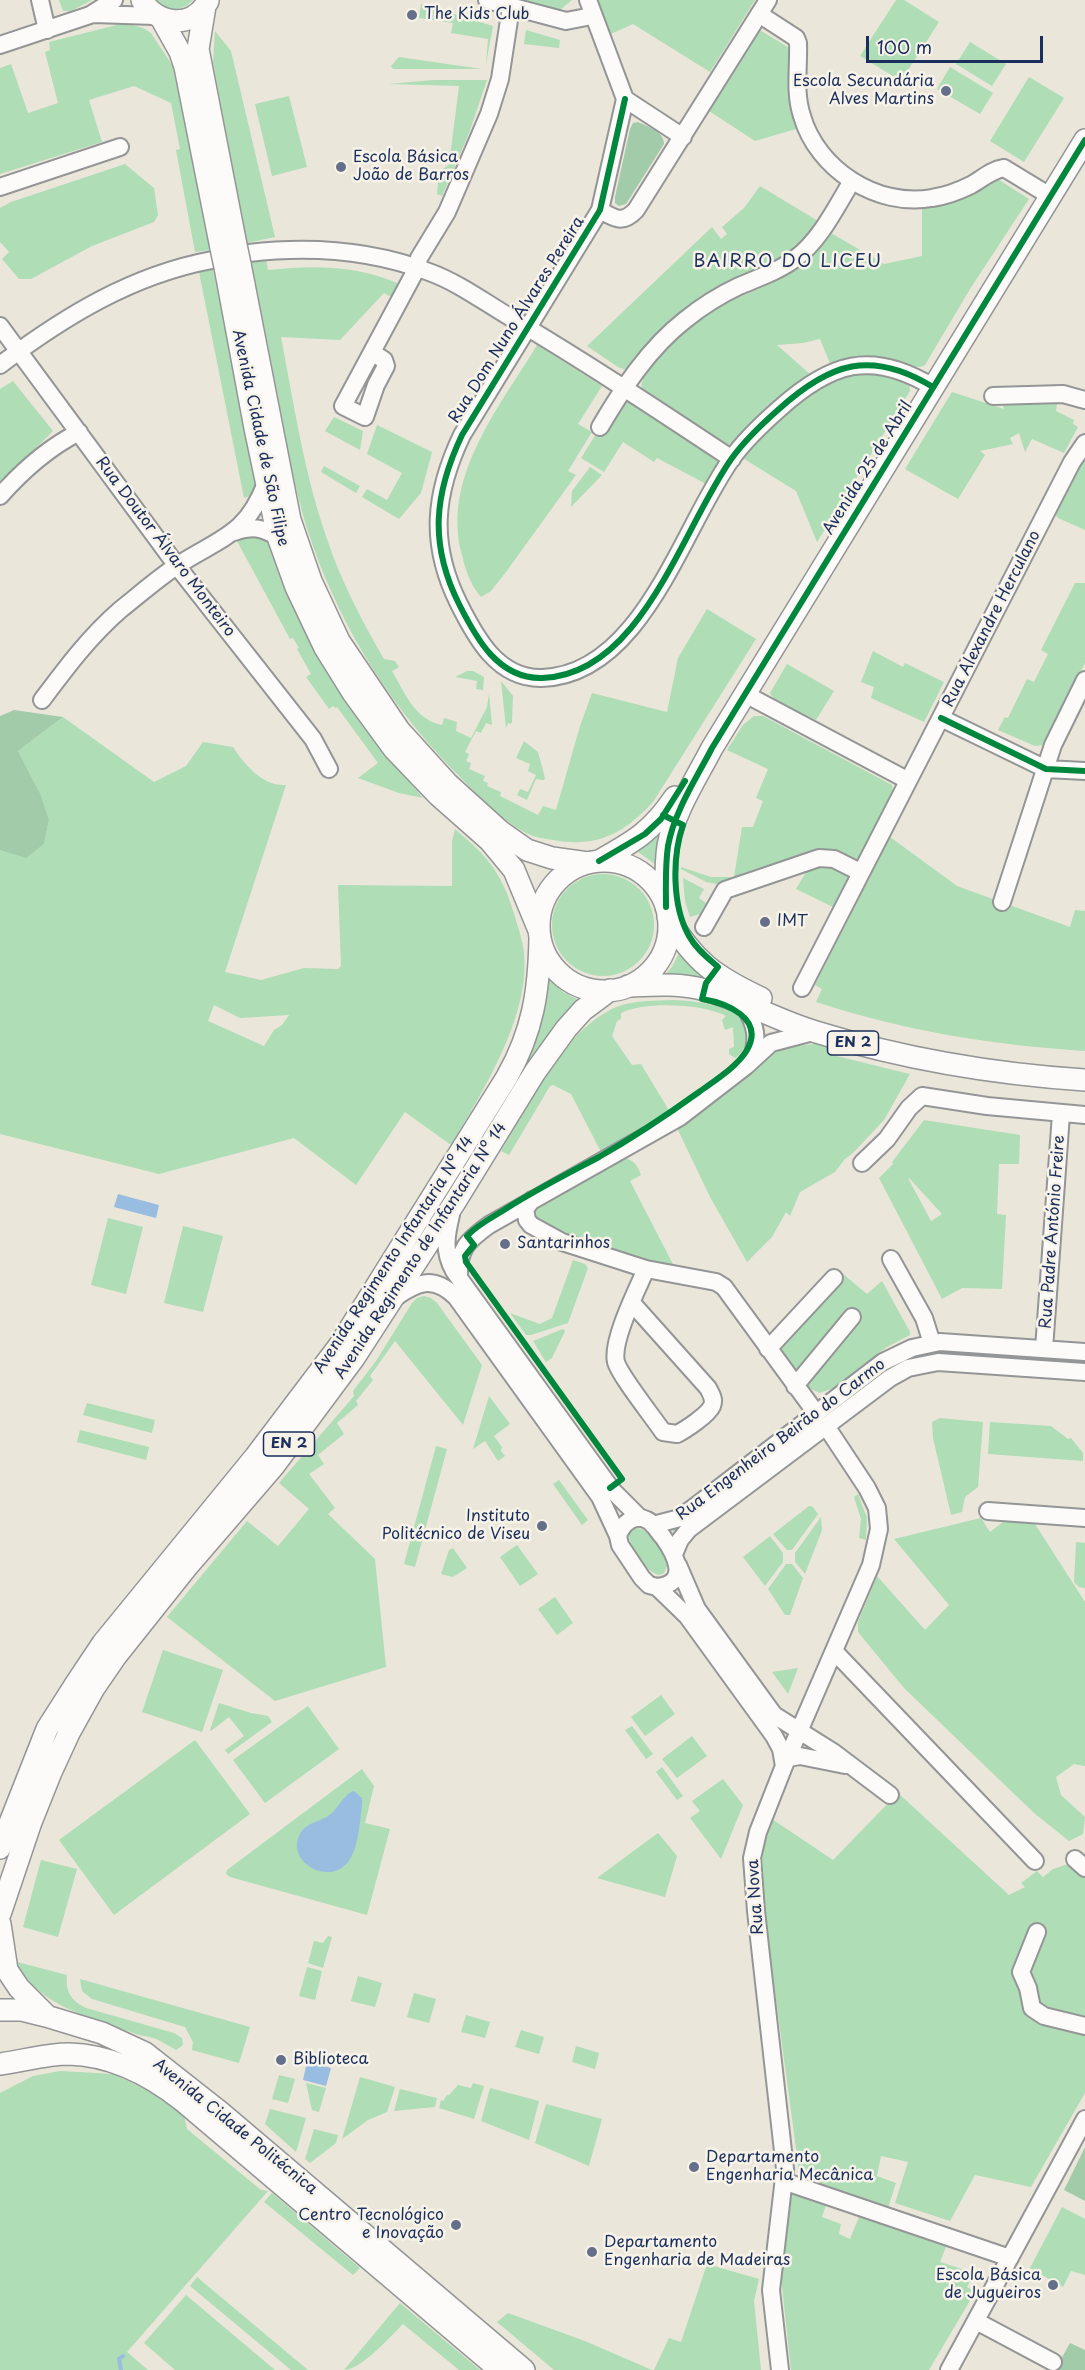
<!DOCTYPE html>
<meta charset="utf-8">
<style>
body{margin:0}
#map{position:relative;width:1085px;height:2370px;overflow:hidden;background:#ebe6da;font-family:"Playpen Sans",sans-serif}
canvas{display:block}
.scale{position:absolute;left:866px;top:36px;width:177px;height:27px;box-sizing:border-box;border:3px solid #1b2f5e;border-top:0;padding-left:8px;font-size:18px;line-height:21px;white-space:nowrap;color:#1b2f5e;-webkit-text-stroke:4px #f7f3e8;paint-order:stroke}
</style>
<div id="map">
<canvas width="1085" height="2370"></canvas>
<div class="scale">100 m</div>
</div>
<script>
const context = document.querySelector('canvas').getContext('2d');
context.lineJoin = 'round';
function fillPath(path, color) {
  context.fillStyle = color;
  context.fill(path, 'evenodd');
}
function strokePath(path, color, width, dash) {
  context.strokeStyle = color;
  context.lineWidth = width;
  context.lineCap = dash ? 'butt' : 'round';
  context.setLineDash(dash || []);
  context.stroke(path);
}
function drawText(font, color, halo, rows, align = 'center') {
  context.font = font + ' "Playpen Sans",sans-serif';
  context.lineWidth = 5;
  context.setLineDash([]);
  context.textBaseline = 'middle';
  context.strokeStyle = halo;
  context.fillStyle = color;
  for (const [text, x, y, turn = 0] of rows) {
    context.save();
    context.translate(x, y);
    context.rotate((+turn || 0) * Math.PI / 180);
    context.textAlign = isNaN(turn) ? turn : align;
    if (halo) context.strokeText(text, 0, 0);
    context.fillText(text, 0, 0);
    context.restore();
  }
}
fillPath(new Path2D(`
 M59,0h33l-21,11h-8z
 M156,0h37c-11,12 -26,12 -37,0z
 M523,0h49l-11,9h-6z
 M597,0h158l-45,72 -77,-48 -22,10z
 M896,0h8l35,22 -38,59 -41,-25z
 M421,4l72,22 -7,38 2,-25 -37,-6 2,-10 -34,-5z
 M125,23l18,5 8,5 23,35 36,182 -15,2 -19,-102 4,-1 -9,-46 -37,-17 -45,14 13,42 -102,32v-106l11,-4 17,49 30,-10 -13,-51 5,-2 -1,-8z
 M758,29l33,20 -3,48 8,32 -41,12 -49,-32z
 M526,30l34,10 -1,8 -35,-4z
 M215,31l16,20 44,186 -28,6 -34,-180z
 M970,42l36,22 -14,22 -36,-22z
 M399,57l83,12h-89l-2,-3z
 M950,67l43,26 -13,21 -43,-25z
 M1029,77l35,21 -40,64 -34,-21z
 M433,80h54l-18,53 -27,63 -5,-2 2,-23 10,-6 10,-79 -70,-2z
 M289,96l18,71 -35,9 -17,-72z
 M125,164l29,24 4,27 -4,7 -62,24 -61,33h-12l-17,-20 7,-7 -9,-10v-34l11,-6z
 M996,178l33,21 -59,90 -45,76c-14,7 -27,-6 -41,-8 -19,-2 -36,1 -53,9l-11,-27 -17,4 -26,2 34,30 -80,72h-8l-81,-59c-5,-21 61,-74 79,-83 17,-9 35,-14 51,-22 23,-13 43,-29 59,-50l53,31 38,-8v-50z
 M760,186l58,35c-37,52 -108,74 -157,112 -13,9 -24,25 -35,37l-8,-3 -31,-21 125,-119 9,12 6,-5 -5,-7 22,-19z
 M266,259l2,11c47,-5 90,-5 134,15l-7,14 -11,-6 -44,47 -59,-3c13,68 23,136 46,202 14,42 35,82 57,120l11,2 4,6 -7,4c13,22 23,49 50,54l2,-7 13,4 -1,9 15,7 16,-31 2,-13 3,31 -6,-2 -5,10 -5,-2 -11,21 4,2 -3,7 5,2 -2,6 16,7 -2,5 5,2 -1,3 14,6 -1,4 38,19 5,-9 13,4 24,-84 12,-33 75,19 11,-54 29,-49 49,30 -103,163c-30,32 -56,46 -100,38 -9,-1 -19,-3 -27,-7 -23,-12 -44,-33 -62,-52 -68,-67 -119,-145 -151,-235 -15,-41 -23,-85 -31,-128 -10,-52 -20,-104 -31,-156z
 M213,269l43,213c-1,8 -5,15 -12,16l-45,-226z
 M537,345l65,41 -24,38 14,8 -24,39 8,4 -70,97 -15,19 -10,6c-10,-11 -16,-28 -19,-42 -21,-77 37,-147 75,-210z
 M873,371l36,11 1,9 -93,151 -21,-51 -55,-34c25,-29 62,-68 100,-81 9,-3 22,-3 32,-5z
 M13,381l40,50 -53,53v-95z
 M952,392l52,17 -2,-6 56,-4 -2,12 18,9 -1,4 5,3 -14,26 -32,-14 -7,13 -6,-19 -9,5 3,6 -33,7 5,4 -27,44 -53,-30z
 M627,400h3l89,58v6l-11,21 -51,-27 -3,4 -31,-20 -19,30 -23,-14 13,-21z
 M334,417l29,14 -3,19 -35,-19z
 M377,425l55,27 -11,41 -22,26 -37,-22 5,-8 20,11 15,-27 -35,-19z
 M1082,461h3v69l-27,-12 -4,-5z
 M324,466l36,20 -4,7 -35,-21z
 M590,467l12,8 -31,32 1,-16z
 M255,534l12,6c24,57 48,116 83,168 21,32 48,61 73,90l-24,-5 -41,-15 20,-15 -41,-56 -2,1 -2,-2 -4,3 -23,-32 5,-3 -14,-25 2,-1 -6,-10 -3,1 -53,-98 10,-6z
 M1075,583h10v80l-42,82 -8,1 -37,-16 7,-13 3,1 19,-39 7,3 14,-28 -7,-4z
 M873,651l30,16 2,-4 39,19 -20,40 -53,-24 3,-11 -13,-5z
 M787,664l47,27 -18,29c-11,-6 -42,-16 -46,-27z
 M467,671h6l11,6 -1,13 -7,-1 1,-8 -22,-4z
 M501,681l12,15 -1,26 -1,2 -3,-1 -2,5z
 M754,716h9l129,69 1,7 -37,74 -50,-12 -48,14 -41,16 -11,-2 -25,-13v-2l30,10h23l8,-50h11l10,-26 -7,-3 12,-29 -41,-19 16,-25z
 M63,717l91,65 32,-16 17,-24 30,5c11,17 30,40 53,38l-61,187 36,8 43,-12 34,1 3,-3 -3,-81 114,1v-45l3,-12c11,10 24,20 33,32 12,14 21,35 26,53 4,13 9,27 10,40 6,63 -42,139 -73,191l-46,-33 -49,73 -62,-47 -135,36 -159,-40v-284l26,7 18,-13 5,-24 -8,-25 -23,-44zM214,1005l26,13 49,-3 -7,10 -8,5 -10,16 -56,-25z
 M524,741l14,11 7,26 -1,2 -8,-1 -9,21 -10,-5 3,-6 8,3 8,-17 -8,-4 2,-7 -14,-6z
 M662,826l-3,41 -21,-15z
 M890,837l67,49 113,41 5,-17 10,1v140c-93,-6 -180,-20 -269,-49l6,-13 -7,-4z
 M825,861l26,14 -16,33 -39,-19 12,-20z
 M552 925a51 51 0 1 1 102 0a51 51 0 1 1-102 0Z
 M683,878l21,11 -5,9 7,5 -6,11 -10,3 -5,-16z
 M680,951l44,37 -62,-10 10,-11z
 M547,977l16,15 18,9 -45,64 -11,-7z
 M673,1000c22,1 78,5 74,38 -1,8 -5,16 -12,20l-6,-4v-5l5,-2 -1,-20 -8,3 -3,-10 4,-4c-23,-12 -81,-15 -105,-3v6l-4,2 -5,15 20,29 9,-1 29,48 -69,40 -30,-58 -18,-9 -3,1 -41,69 -8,-4c27,-45 60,-116 109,-141 18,-10 43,-9 63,-10z
 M815,1044l13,2v8l82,20 -26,46 -31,33 -8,6 -10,13 -35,20 -10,24 -4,-4 -14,25 -25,25 -37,-65 -33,-69 31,-21 58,-51 22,-9z
 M924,1120l96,15 -1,29h-20l-2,50 9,1 -4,74 -40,-1 -20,11 -63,-121 14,-14 -1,-2zM908,1178h1l33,36 -11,7z
 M625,1158c9,2 13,8 16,17l-11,6 46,89 -135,-40 -12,-19z
 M108,1218l35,9 -17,67 -35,-9z
 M183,1226l40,10 -20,76 -39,-9z
 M573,1260l12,4 3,4 -20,55 -37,12h-5l-16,-22 30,11 12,-6z
 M843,1274l24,20 15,-13 28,51v3l-23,12 -53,41 -15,5 -15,-8 -6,-13 -4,-1 -17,-23 1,-6z
 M424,1296l7,2 6,5 45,62 -19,60 -68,-84 -25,35 3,4 -17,21 2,4 -21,18 7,11 -26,21 6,9 -15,10 26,34 -7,6 47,45 11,108 -111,34 -108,-84 80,-96 31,25 31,-37 -30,-26 75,-87 -1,-5 23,-30 36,-58 5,-5z
 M563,1329l2,2 -13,27 -6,4 -13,-21z
 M938,1349l147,9v6l-147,-9 -29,5 -30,16 -204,157 -3,-2 214,-162 18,-12z
 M489,1396l21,28 -16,12 8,11 -1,4 4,5 -7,5 -13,-20 -12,8z
 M87,1403l68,17 -3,13 -69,-18z
 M940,1418l43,4 -5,65 -13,10 -3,15 -11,3 -18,-77 -1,-16z
 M990,1422l61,4 17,13 3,-1 12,15v8l-95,-7z
 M80,1430l69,17 -3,13 -69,-18z
 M436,1446l11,3 -32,118 -11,-3z
 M559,1480l29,40 -6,5 -29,-41z
 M858,1494l9,24 -1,22 -7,-2 2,-19 -7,-22z
 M809,1506l4,1 5,7 -26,36h-5l-14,-16z
 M821,1517l1,13 -17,44 -10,-12v-9z
 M981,1518l9,14 17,-13 26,2 52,81v164l-11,-2 -18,13 5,18 24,22 -2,17 -14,7 -35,-28 -130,-125 -46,-56v-10l19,-46 48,54 24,-25 -55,-66z
 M636,1528c13,-1 30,26 31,38l-3,7 -5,2c-12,-2 -31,-29 -30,-41z
 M770,1536l13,17v9l-18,24 -22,-29z
 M1076,1542l9,1v45l-6,-1 -5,-5z
 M517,1545l21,29 -18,12 -20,-29z
 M453,1548l14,20 -14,9 -12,-3 8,-24z
 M786,1564h6l11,14 -13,37h-5l-17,-26z
 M555,1597l18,26 -16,12 -19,-26z
 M163,1650l60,20 -21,62 -60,-20z
 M798,1668l-10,26 -16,-22z
 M661,1695l14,19 -30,22 -14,-19z
 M219,1703l32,10 17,3 4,6 -44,32 -3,-4 19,-14 -15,-19 -18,14 -1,-1z
 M308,1706l31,43 -74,54 -32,-43z
 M632,1726l21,28 -7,5 -21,-29z
 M692,1736l15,20 -30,22 -15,-19z
 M195,1740l55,74 -136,101 -55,-75z
 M662,1767l21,29 -6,4 -21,-28z
 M362,1769l12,17 -9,37 25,6 -23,86 -137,-38 -4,-3 1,-4z
 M723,1779l20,26 -22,54 -31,-41 10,-7 -8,-10z
 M898,1793l111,102 16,-8 -4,-4 16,-12 6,6 10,-8 21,-7 11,10v221l-54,94 -56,-12 -25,46 -55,-18 13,-41 -27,-6 -4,20 19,7 -9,28 -87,-33 -39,-290 1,-34 10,-35 61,41z
 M658,1833l19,23 -12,41 -68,-19z
 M41,1860l36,9 -19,68 -35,-10z
 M328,1936l4,1 -9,31 -15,-5 6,-22 9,2z
 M17,1962l50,13c-2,16 4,26 19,33l88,25 8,5 1,7 -7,5c-7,-4 -13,-8 -20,-11 -7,-3 -16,-3 -23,-6 -40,-14 -99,-29 -116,-71z
 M307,1967l15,4 -7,29 -16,-4z
 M358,1976l24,7 -7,24 -24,-6z
 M80,1979l170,48 -11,36 -47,-13 1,-8 -8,-15 -93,-28 -10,-8z
 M414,1993l22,6 -7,24 -22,-6z
 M466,2015l24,7 -5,16 -24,-6z
 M521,2030l23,7 -5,17 -24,-7z
 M576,2046l23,7 -4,16 -23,-7z
 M60,2071l54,3 38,19 32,23 3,13 74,61 7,1 -141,161 21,18h-148v-277l33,-17z
 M279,2075l16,4 -7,24 -16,-4z
 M360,2077l35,10 -8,25 -19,8 -26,19z
 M306,2083l20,5 -7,24 -7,-2z
 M473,2083l11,3 -10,33 -35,-11 2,-8 2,1 4,-6h2l9,-10 13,3z
 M490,2088l49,13 -10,39 -48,-19z
 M400,2089l37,9 -2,9 -41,4z
 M546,2104l56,15 -13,47 -54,-23z
 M270,2109l36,9 -10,34 -31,-28z
 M314,2129l24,6 -2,8 -26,20 -5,-4z
 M792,2189l35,13 -5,15 19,7 -2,10 11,5 11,-27 86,32 -7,18 34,11 -7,14 8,5 -46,78h-138l-9,-84v-34l7,-60z
 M272,2193l88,75 -7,7 -89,-73z
 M1062,2207l23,12v56l-14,-4 -8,16 -33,-19z
 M707,2264l52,15 -5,22 7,69h-107l15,-32 12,4z
 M197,2277l111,93h-17l-101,-84z
 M186,2295l89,75h-100l-31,-27z
 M400,2303l80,67h-21l-56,-46c-12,12 -42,46 -59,46z
 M508,2313l77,28 67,29h-98l-57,-48z`), '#aeddb6');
fillPath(new Path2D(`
 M638,122c10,5 26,9 26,22l-38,60 -7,2 -4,-3v-6l15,-68 3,-6z
 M14,710l49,7 -45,34 23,44 8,25 -5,24 -18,14 -26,-8v-134z
 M1085,2147v54l-21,-11z
 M1070,2343l15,7v20h-30z`), '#a2cca9');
fillPath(new Path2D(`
 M118,1194l41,11 -3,13 -42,-11z
 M354,1791l8,7v6c-2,17 -3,43 -14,58 -19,25 -65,-1 -47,-30 7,-10 18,-10 27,-16 10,-6 16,-23 26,-25z
 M307,2062l24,6 -5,18 -23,-6z`), '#98bde0');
strokePath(new Path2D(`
 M121,2370l-2,-11 4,-3`), '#98bde0', 4);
const minor = new Path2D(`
 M40,0l7,30
 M487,0l79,21 26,-5
 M588,0l37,99
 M94,14l61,2
 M759,14l37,24 2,5c1,25 -4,49 4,73 15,53 75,92 130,82 13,-2 27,-7 39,-13 11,-6 20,-15 33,-17l46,28
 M0,45l90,-30 24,-15
 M625,99l-25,111 -138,225c-28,59 -33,109 -3,169 17,34 39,75 83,74 100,-3 140,-150 190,-220 13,-18 30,-34 47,-49 51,-46 92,-60 154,-22
 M625,99l58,38
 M0,187l120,-40
 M600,210c15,9 23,14 36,0l132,-210
 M249,253c60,-7 122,-3 180,19 28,10 54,29 79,44 76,45 150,94 224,143
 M0,326l177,240 136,173 16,30
 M373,353l11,7 2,6 -10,19 -11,32 -22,-11 74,-138 2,-10 28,-46 42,-98 11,-35 11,-72
 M0,365c65,-49 132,-90 212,-105
 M993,396l70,-2 22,6
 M600,427c23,-39 49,-79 85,-107 16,-13 35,-25 54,-34 19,-8 40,-15 57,-28 25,-19 40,-51 56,-77
 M0,496c23,-26 48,-48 79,-64
 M234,532c19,-6 27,-5 44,5
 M745,694l162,86
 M42,700c24,-32 47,-63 78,-90 19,-15 38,-32 58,-45 44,-28 68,-30 88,-82
 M941,718l105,51 39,2
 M1002,902l51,-157 32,-65
 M704,927l21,-37 94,-32 15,1 26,13
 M802,988l270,-526 13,-19
 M744,1005c12,20 15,34 7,55
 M862,1163l25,-24 22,-31 13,-12 65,10 98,9
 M532,1200l-7,9 2,11 4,5 31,17 84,27 70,13 8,5 92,126
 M451,1215c-5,21 -8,36 3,56l158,219 28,28
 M891,1259l33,59 8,25
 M459,1277c-1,-28 8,-36 30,-52l191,-108 66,-51 25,-23 42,-11
 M396,1297c23,-16 38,-21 60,0l144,200 18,39
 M632,1303l76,85c3,6 7,11 4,18 -4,9 -27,24 -35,28l-14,-2c-10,-15 -43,-56 -47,-70 -5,-21 21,-72 30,-93
 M768,1349l66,-71
 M1044,1349l17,-235
 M795,1386l57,-69
 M988,1511l97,7
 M653,1525l27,-7 203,-156 29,-14 28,-6 145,10
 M674,1554l6,-14 9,-11 201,-151 18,-10 30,-6 147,10
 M678,1565l19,44 77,106 59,37 57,43
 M657,1587c34,-4 18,-33 6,-50 -5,-5 -9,-14 -16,-17 -13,-7 -25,4 -29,16l2,9 22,33 7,7 8,2 30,29 87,120 7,13 3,17
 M834,1651l201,210
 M788,1758l12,-2 45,9
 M1075,1859l10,9
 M1037,1932l-16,40 7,16 4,20 12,8 41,10
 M783,2181l227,77
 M976,2321l77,41
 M780,2370l-9,-80 14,-121 -29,-258 -4,-53 6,-26 26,-66 87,-201 8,-36 -2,-21 -10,-20 -41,-62
 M949,2370l136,-251`);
const major = new Path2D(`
 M142,0c15,26 51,29 66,1
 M205,6l-7,43 38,196
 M161,18l19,34 5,15 36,181
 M240,264l50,256 21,61 28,60 60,89 49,54 52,47 27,19 25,8 36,5
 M225,267l30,161 23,109 18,50 29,61 28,45 41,56 44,46 52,46 24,29 24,58
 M599,861c36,-20 53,-30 76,-64
 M539 926a65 65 0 1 1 130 0a65 65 0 1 1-130 0Z
 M666,907c0,-20 -1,-41 2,-61 6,-34 28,-67 44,-98l373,-608
 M668,917c25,44 48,60 93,81
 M628,986c25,-1 52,-3 77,4 38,10 73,31 111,42 88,27 177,42 269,48
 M0,1848l47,-119 30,-47 26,-39 152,-186 84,-111 168,-269c26,-46 32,-86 33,-139
 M0,1914l31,-92 20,-50 18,-39 25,-45 22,-32 70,-88 87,-101 81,-109 101,-156 80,-130 31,-43 17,-19 27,-20
 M0,1924l7,46 12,18 27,27
 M0,2010h22l24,6 56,17 43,20 75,59 304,258
 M0,2064c23,-3 46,-10 69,-10 43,1 81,21 114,47l317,269`);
strokePath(minor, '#949596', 20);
strokePath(major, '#949596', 24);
strokePath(minor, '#fcfbf9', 16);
strokePath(major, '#fcfbf9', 21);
const majorBridge = new Path2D(`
 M236,245l4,19
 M221,248l4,19`);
strokePath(majorBridge, '#949596', 24, []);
strokePath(majorBridge, '#fcfbf9', 21);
strokePath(new Path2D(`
 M625,99l-25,111 -138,225c-28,59 -33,109 -3,169 17,34 39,75 83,74 100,-3 140,-150 190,-220 13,-18 30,-34 47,-49 51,-46 92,-60 154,-22
 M941,718l105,51 39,2
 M599,861l46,-27 16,-15 24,-38
 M666,907c0,-20 -1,-41 2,-61 6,-34 28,-67 44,-98l373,-608
 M610,1488l12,-9 -156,-217 -1,-6 9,-11 -7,-9c10,-11 24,-18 37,-26 31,-20 63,-36 95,-53 35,-20 68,-42 100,-65 15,-11 38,-25 48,-42 18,-32 -21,-47 -45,-51l4,-16 12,-16c-10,-9 -22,-18 -29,-31 -17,-30 -17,-79 -6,-111l-20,-10`), '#00873e', 6);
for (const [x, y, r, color] of [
 [412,15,6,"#646f89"],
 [946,91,6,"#646f89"],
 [341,167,6,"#646f89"],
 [765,922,6,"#646f89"],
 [505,1244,6,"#646f89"],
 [542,1526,6,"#646f89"],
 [281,2060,6,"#646f89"],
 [694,2167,6,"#646f89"],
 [456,2225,6,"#646f89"],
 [592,2252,6,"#646f89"],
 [1053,2285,6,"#646f89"]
]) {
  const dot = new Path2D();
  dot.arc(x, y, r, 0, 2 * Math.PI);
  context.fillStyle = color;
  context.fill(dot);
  strokePath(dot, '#f7f3e8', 2);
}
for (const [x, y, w] of [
 [853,1043,51],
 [289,1444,51]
]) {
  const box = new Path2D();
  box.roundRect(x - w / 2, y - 12, w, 24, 4.5);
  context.fillStyle = '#f7f3e8';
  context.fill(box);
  strokePath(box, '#1b2f5e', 1.5);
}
drawText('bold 15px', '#1b2f5e', null, [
 ["EN 2",853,1043],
 ["EN 2",289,1444]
]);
drawText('16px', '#1b2f5e', '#f7f3e8', [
 ["The Kids Club",424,15],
 ["Escola Secundária",934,82,"right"],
 ["Alves Martins",934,100,"right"],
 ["Escola Básica",353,158],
 ["João de Barros",353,176],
 ["IMT",777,922],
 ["Santarinhos",517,1244],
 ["Instituto",530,1517,"right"],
 ["Politécnico de Viseu",530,1535,"right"],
 ["Biblioteca",293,2060],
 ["Departamento",706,2158],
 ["Engenharia Mecânica",706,2176],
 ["Centro Tecnológico",444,2216,"right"],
 ["e Inovação",444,2234,"right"],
 ["Departamento",604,2243],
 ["Engenharia de Madeiras",604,2261],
 ["Escola Básica",1041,2276,"right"],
 ["de Jugueiros",1041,2294,"right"]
], 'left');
drawText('16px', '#1b2f5e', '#f7f3e8', [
 ["Rua Dom Nuno Álvares Pereira",517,320,-58],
 ["Avenida Cidade de São Filipe",260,438,78],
 ["Avenida 25 de Abril",868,468,-58],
 ["Rua Doutor Álvaro Monteiro",165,547,53],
 ["Rua Alexandre Herculano",992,619,-63],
 ["Rua Padre António Freire",1053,1232,-86],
 ["Avenida Regimento de Infantaria Nº 14",421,1251,-57],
 ["Avenida Regimento Infantaria Nº 14",394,1255,-57],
 ["Rua Engenheiro Beirão do Carmo",781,1440,-37],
 ["Rua Nova",756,1897,-94],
 ["Avenida Cidade Politécnica",235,2127,39]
]);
context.letterSpacing = '1.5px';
drawText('18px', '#1b2f5e', '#f7f3e8', [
 ["BAIRRO DO LICEU",788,262]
]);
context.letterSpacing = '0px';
</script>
